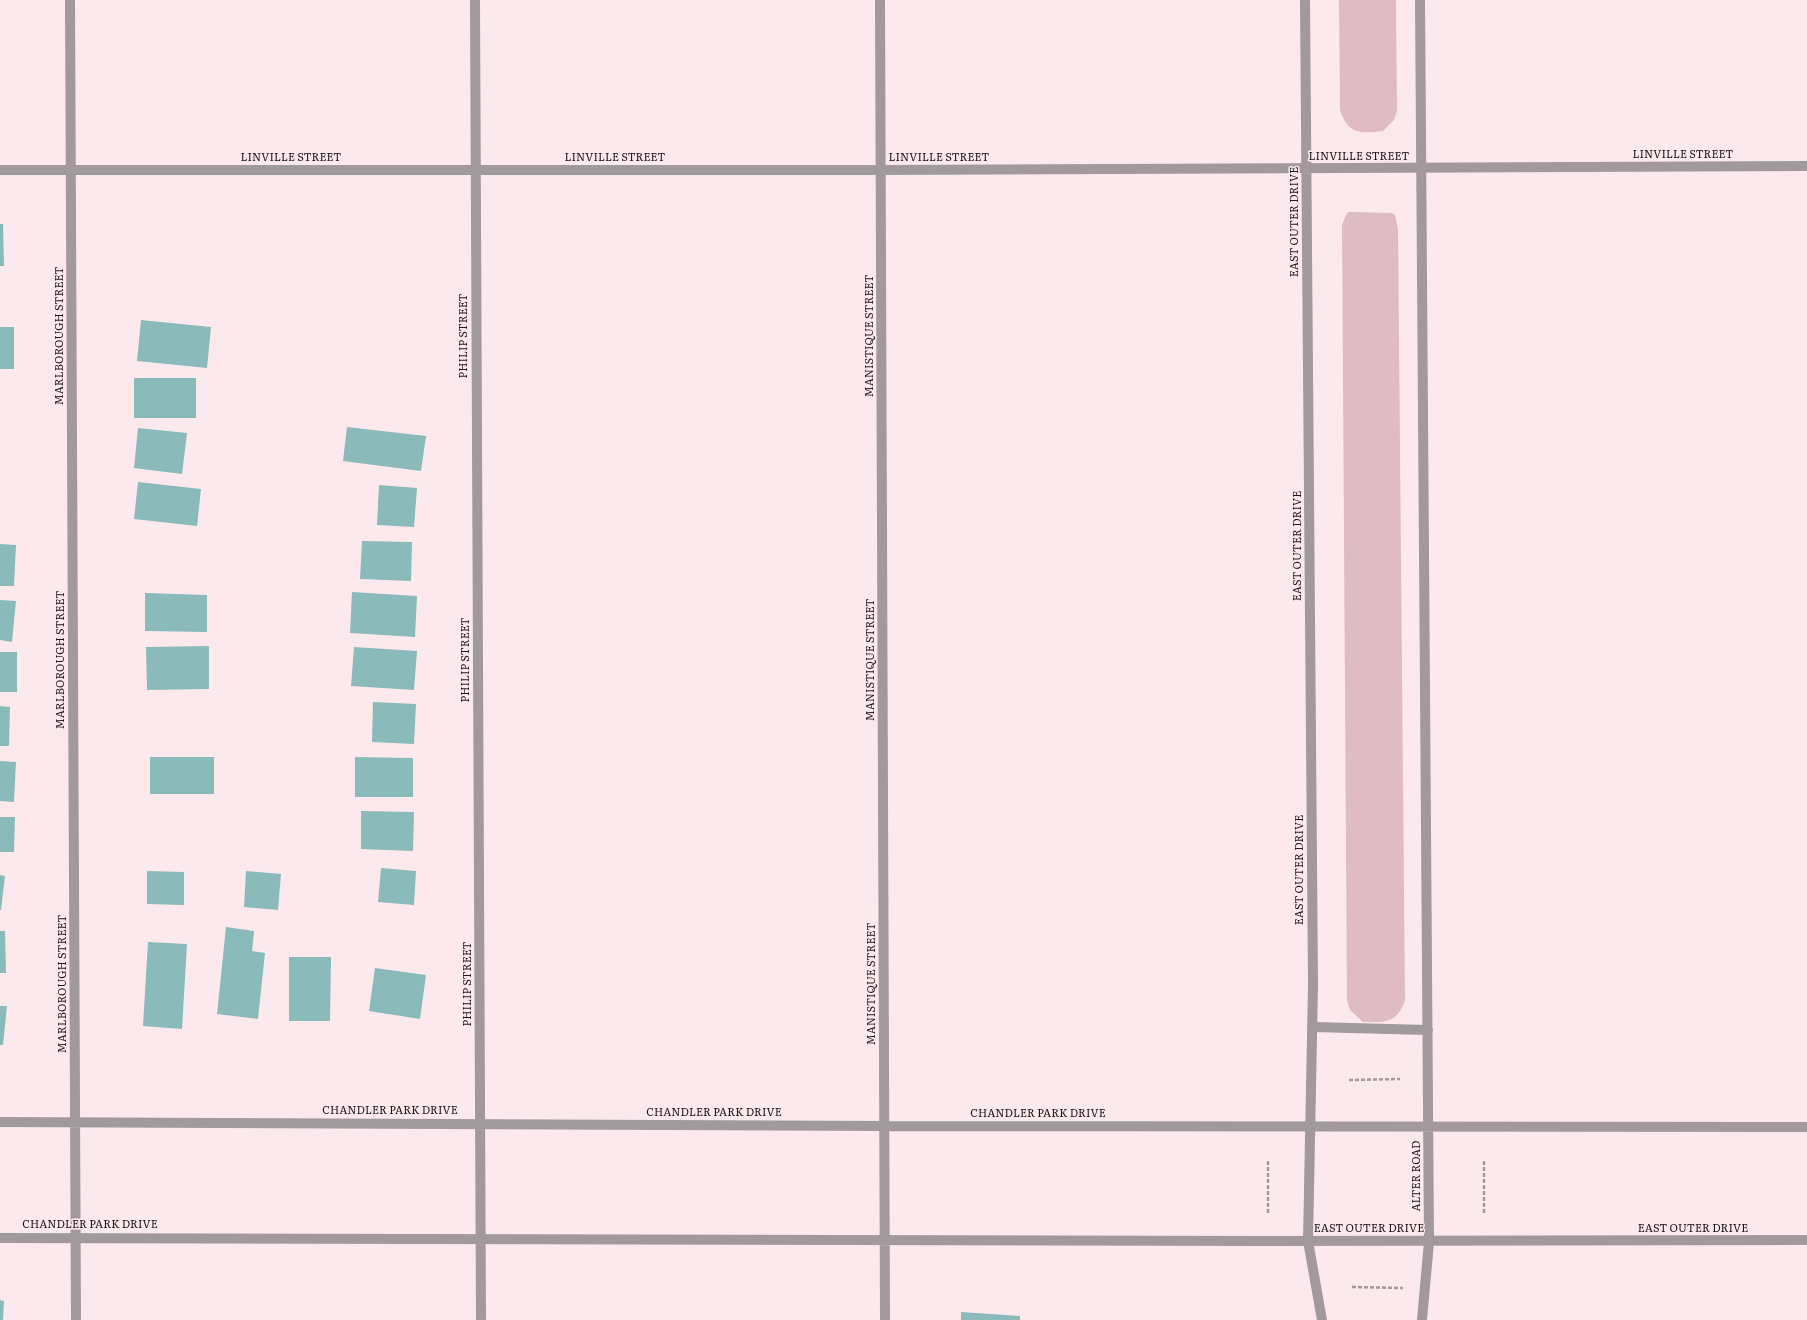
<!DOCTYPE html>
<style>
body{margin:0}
canvas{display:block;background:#fce9ed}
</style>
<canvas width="1807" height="1320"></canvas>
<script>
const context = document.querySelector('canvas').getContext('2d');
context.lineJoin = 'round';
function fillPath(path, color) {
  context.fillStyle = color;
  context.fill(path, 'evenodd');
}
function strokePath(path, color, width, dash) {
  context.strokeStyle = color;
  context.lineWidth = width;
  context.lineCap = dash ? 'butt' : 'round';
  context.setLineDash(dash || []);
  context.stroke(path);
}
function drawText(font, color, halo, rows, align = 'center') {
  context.font = font + ' Literata,serif';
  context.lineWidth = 3;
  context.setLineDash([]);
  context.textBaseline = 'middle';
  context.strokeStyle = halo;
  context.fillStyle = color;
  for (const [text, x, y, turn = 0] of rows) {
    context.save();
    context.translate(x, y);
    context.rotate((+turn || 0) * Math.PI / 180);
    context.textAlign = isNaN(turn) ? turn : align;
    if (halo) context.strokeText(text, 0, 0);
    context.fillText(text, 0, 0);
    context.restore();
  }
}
fillPath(new Path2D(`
 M1339,0h57l1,111 -3,9 -11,11c-23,3 -35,3 -43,-21z
 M1350,212l42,1 3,2 3,14 7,771c-8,24 -20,22 -42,22l-13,-12 -3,-10 -5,-775 5,-12z`), '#dfbbc4');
fillPath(new Path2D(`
 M0,224h3l1,42h-4z
 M141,320l70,7 -4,41 -70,-7z
 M0,327h14v42h-14z
 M134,378h62v40h-62z
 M347,427l79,9 -5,35 -78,-10z
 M138,428l49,5 -5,41 -48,-6z
 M138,482l63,7 -4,37 -63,-7z
 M379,485l38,3 -3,39 -37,-2z
 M362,541l50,1 -1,39 -51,-2z
 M0,544l16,1 -2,41h-14z
 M352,592l65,4 -2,41 -65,-4z
 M145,593l62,2v37l-62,-1z
 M0,600l16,1 -4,41 -12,-2z
 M209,646v43l-62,1 -1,-43z
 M354,647l63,4 -3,39 -63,-4z
 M0,652h17v40h-17z
 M373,702l43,2 -2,40 -42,-2z
 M0,706l10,1 -1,39h-9z
 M150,757h64v37h-64z
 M355,757l58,1v39h-58z
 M0,761l16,1 -2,40 -14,-1z
 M361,811l53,1 -1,39 -52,-2z
 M0,817h15l-1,35h-14z
 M381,868l35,3 -2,34 -36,-3z
 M147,871l37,1v33l-37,-1z
 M246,871l35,3 -3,36 -34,-3z
 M0,875l5,1 -4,34h-1z
 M226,927l28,4 -2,20 13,2 -7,66 -41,-5z
 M0,931h5l1,42h-6z
 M148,942l39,2 -5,85 -39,-3z
 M289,957h42l-1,64h-41z
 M375,968l51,7 -6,44 -51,-8z
 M0,1006h7l-4,39h-3z
 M0,1300l4,1 -1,19h-3z
 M961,1312l59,4v4h-59z`), '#8abab9');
strokePath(new Path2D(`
 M1349,1080l51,-1
 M1268,1161v53
 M1484,1213v-52
 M1352,1287l51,1`), '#a5979a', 2.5, [4, 2]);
strokePath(new Path2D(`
 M70,0l6,1320
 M475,0l6,1320
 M880,0l5,1320
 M1305,0l8,985 -5,256 14,79
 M1420,0l9,1242 -7,78
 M0,170h881l926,-4
 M1313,1027l115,3
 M0,1122l885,4 922,1
 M0,1238l1268,3 539,-1`), '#a1999b', 10);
drawText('11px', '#1f181a', '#fce9ed', [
 ["LINVILLE STREET",1683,155],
 ["LINVILLE STREET",1359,157],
 ["LINVILLE STREET",291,158],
 ["LINVILLE STREET",615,158],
 ["LINVILLE STREET",939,158],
 ["EAST OUTER DRIVE",1295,222,-90],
 ["MARLBOROUGH STREET",60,336,-90],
 ["PHILIP STREET",464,336,-90],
 ["MANISTIQUE STREET",870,336,-90],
 ["EAST OUTER DRIVE",1298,546,-90],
 ["MARLBOROUGH STREET",61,660,-90],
 ["PHILIP STREET",466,660,-90],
 ["MANISTIQUE STREET",871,660,-90],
 ["EAST OUTER DRIVE",1300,870,-90],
 ["MARLBOROUGH STREET",63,984,-90],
 ["PHILIP STREET",468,984,-90],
 ["MANISTIQUE STREET",872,984,-90],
 ["CHANDLER PARK DRIVE",390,1111],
 ["CHANDLER PARK DRIVE",714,1113],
 ["CHANDLER PARK DRIVE",1038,1114],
 ["ALTER ROAD",1417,1176,-90],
 ["CHANDLER PARK DRIVE",90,1225],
 ["EAST OUTER DRIVE",1369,1229],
 ["EAST OUTER DRIVE",1693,1229]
]);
</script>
